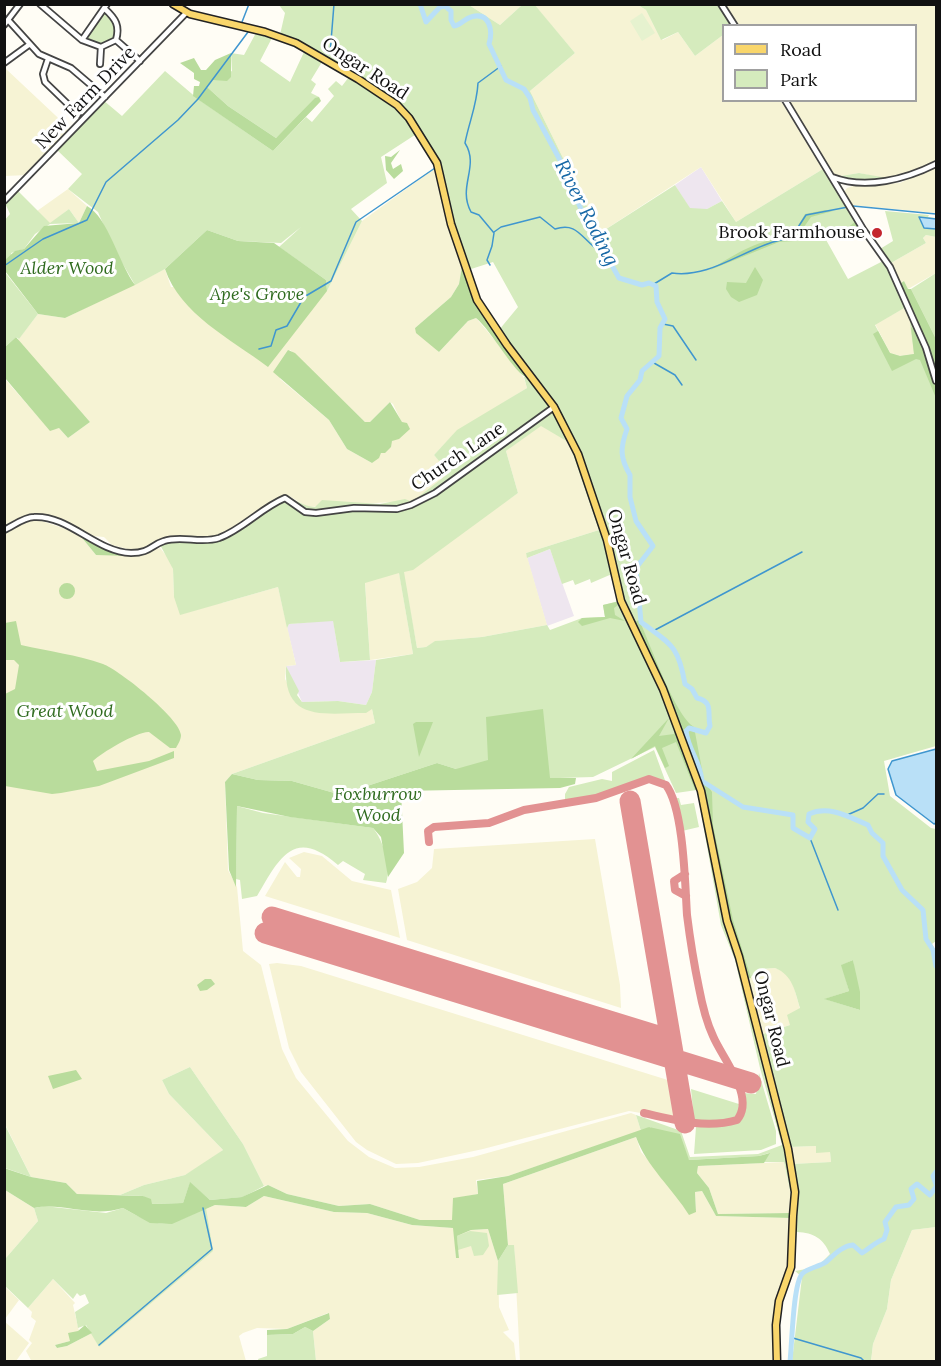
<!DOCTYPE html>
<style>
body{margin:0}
#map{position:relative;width:941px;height:1366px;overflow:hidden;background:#fffdf5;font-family:Lora,serif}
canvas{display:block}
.frame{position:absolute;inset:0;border:6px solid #111;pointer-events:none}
.legend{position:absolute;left:722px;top:24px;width:195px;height:78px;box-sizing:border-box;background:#fff;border:2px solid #a0a0a0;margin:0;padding:8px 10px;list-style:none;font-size:18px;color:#111}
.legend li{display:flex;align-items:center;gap:12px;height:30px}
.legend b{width:30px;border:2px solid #a0a0a0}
</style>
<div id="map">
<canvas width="941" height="1366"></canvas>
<div class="frame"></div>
<ul class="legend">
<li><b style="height:8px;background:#f9d66b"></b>Road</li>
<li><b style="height:16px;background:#d5ebbd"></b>Park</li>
</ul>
</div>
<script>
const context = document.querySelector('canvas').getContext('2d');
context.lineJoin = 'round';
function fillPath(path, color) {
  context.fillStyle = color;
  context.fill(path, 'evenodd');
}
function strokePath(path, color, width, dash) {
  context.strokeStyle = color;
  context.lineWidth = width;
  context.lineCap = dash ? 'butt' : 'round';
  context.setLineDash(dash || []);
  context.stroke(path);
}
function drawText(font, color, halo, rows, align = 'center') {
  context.font = font + ' Lora,serif';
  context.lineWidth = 6;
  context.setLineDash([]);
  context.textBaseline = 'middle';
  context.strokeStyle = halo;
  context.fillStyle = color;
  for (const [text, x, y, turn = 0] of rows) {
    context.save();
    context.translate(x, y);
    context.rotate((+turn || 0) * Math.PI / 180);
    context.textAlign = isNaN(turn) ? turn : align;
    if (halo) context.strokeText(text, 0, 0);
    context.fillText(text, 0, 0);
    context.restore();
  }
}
fillPath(new Path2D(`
 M701,167l21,34 -15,8h-17l-15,-24z
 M550,549l24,67 -27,10 -20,-68z
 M333,620l7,42 36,-2 -4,32 -6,13 -28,-4 -36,1 -16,-36 10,-1 -9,-37 2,-4z`), '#eee6ef');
fillPath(new Path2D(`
 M609,4l29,1 8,5 14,28 3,2 15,-8 17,24 28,-21 1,65 57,1 42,68 -87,53 -35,-55 -101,66 -70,-142 45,-38 -41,-48z
 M469,5h53l-22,20z
 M723,5h213v158l-37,14 -16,1 -24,-5 -24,4 -49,-76 130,-1v-74l-177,-1z
 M5,68l66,62 -43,45 -23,1z
 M936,165v48l-86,-8 -7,-12 4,-5 9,-3 44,-2z
 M435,168l27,98 -3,18 -8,13 -36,31 24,24 29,-31 8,-3 34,40 14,20 3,10 -72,45 -21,22 15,17 -4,6 -28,21 -7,2 -102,6 -19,-11 -7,1 -65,40 -22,3 -21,-2 -25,10 -18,2 -19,-5 -8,-8 -11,-1 -53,-21 -7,-1 -28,14 -1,-150 46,52 9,-2 9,10 22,-16 -73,-81 21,-27 27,4 100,-49 6,18 156,4 35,-70zM290,350l75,72h5l20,-20 3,2 9,19 -10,18 -20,22 -25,-14 -18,-29 -49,-41z
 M68,189l19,17 -8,17 -10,-14 -19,15 -13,-13z
 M926,235l10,2v36l-28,16 -4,-8 -3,2 -10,-20 35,-20 -3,-5z
 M906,307l8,15v32l-14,2 -10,-3 -15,-29z
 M541,425l28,17 30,88 -73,23 21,72 -65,12 -46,4 -10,6 -9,1 -14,-76 115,-79 -12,-42z
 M36,519l42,14 18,22h44l20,-7 10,12 3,9 1,28 48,6 56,-16 18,78 -10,1 -1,13 14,26 73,4 3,14 -143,51 -7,8 3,88 9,17 6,64 18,14 21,84 14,29 52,63 21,16 26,11 24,-1 54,-10 158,-44 5,2 5,16 -133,45 -32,4 2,14 -25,5v21h-33l-50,-16 -31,2 -52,-12 -19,-9 -4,1 -21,-42 -53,-77 -28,13 7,14 54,56 -22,16 -16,9 -41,10 -24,10 -22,2 -21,-3 -11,-11 -35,-6 -26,-53v-593z
 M399,572l14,82 -43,6 -5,-78z
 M595,839l25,146 1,23 -214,-68 -9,-51 19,-7 15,-14 2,-19z
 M304,852l18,4 30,25 39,9 9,48 -135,-42 20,-34 12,15h3l1,-8 -12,-11z
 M277,963l24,3 370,115 5,38 -47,-8 -146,38 -65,14 -22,1 -29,-14 -11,-8 -55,-70 -12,-24 -20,-84z
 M775,968l8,3 9,9 8,29 -10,16 -27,9 -15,-55 11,-5 3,-5z
 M636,1137l5,15 55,60 -1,-20 7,-1 14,25 74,2 -1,48 -12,35 -1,60h-256l-6,-115 -6,-1 -5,-61z
 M816,1146l14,6 1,10 -39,2 -3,-17z
 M784,1162l7,33v18l-73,1 -9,-26 -12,-15 1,-7z
 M5,1190l29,18 4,13 -33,38z
 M264,1196l70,16 33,1 45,12 42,3 2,30h3l-2,-22 14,-6 17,-1 10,32 1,46 10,23 -6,2 11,11 2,18h-200l-3,-30 17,-12 -2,-6 -41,16 -30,-1 -14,5 -4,3 7,25 -214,1 -6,-11 6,-8 -3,-3 7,-19 -5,-4 1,-5 -4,-4 25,-29 22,24 -2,2 6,26 -9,10 -15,4 2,3 10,-2 25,-13 7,14 107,-138 9,-4 31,2z
 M936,1227v134l-65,1 2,-18 14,-35 4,-29 21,-50z
 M4,1286l15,14 -14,19h-1z
 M4,1321l25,22 -13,18h-11z`), '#f6f3d4');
fillPath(new Path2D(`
 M534,4l41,49 -45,38 70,142 75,-48 15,23 17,1 15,-8 14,21 87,-53 33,52 -3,4 -28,13 23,41 35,-18 12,17 11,29 -31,18 15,28 10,3 14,-2 -4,-31 4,-1 22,64v360l-52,15 6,35 41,32 5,1v112l-4,3 4,8v275l-24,3 -21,50 -4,29 -14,35 -2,17h-79l10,-84 -7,-6 22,-4 13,-13c-7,-16 -16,-21 -33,-22l-3,38 -20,55 15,-59 2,-71 -7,-33h-20l5,-9 -10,3 -70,4 -39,-33 -9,4 -5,-16 45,16 9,26 68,-3 24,-9 -22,-77 -25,-108 -14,-35 -24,-135 -21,3 -21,-46 -62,30 -68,2 -69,-10 -19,-6 -73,24 -19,9 -53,-15 -34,-1 -26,-6 143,-51 -3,-14 -6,4c-41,0 -83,10 -80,-47l13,25 -2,4 5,7 36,-1 28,4 6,-13 4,-32 37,-6 -14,-81 -34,10 5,77 -30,2 -7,-41 -44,3 -2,4 -9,-41 -98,28 -6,-18 -1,-28 -15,-28 59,-4 64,-39c13,-2 21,9 34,9l7,-7 58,4 25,-5 5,2 7,-3 32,-25 -15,-18 23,-25 70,-42 -3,-11 5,-1 -30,-46 19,-23 -25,-45 -25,8c-16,-46 -21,-97 -47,-139l-40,26 6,26 -36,26 11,12 -35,70 -1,-11 -47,-33 22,-20 -20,16 -43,-2 -31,-11 -42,39 -30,16 -22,-38 -15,-35 -30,-23 14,-15 -25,-24 46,-50 19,16 43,-45 33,28 75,52 33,-34 6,5 22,-26 -6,-7 8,-8 6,5 10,-13 -27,-16 -14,23 5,4 -5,9 8,4 -43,41 -48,-32 -21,-19 6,-7 19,-9 -1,-18 13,2 13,-24 16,5 -13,25 30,21 14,-30 -25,-13 6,-26 -6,-8h190l31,20 22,-20zM541,426l34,20 38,116 6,39 -16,4 2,12 -23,1 -32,12 -3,-5 -65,12 -47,4 -9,6 -9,1 -13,-76 9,-2 105,-77 -12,-42zM853,960l7,50 -35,-11 24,-8 -7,-26zM775,968c18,7 20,24 25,40l-13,7 3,10 -27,9 -15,-55 14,-10zM816,1146v7l14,-1 1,10 -39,2 -3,-17z
 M638,5h80l12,20 -6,1 -1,9 -28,21 -17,-24 -17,8 -15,-30z
 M106,11l11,15 -4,14 -12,6 -16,-7z
 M859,173l28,5 3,1 -44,1 -11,-3z
 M18,191l32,32 19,-14 10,14 -29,1 -15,10 -11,15 -13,4 1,3 -7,4 -1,-39 6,-7 -5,-11z
 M885,211l44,4 -1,2 8,1v19l-10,-2 -3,3 3,5 -35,20 -11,-14 13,-8z
 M4,271l34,43 -19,25 -3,-2 -11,10z
 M936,273v66l-25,-50z
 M599,530l5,8 8,36 -21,9 -1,-4 -15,6 -2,-5 -11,4 -12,-35 -23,9 -1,-5z
 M654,750l12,33 -17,-7 -46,17 -38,8v-7l4,-7 33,-8 10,2v-9z
 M676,798h3l2,7 13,-2 5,24 -17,4z
 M237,806l26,7 110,15c10,12 19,40 13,55l-23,-3 2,-6 -22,-13 -5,4c-44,-38 -58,-8 -81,31l-15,3 -2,-19 -4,-1z
 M190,1067l53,77 21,42 -21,11 -33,3 -20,-17 -7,20 -32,1 -8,-8 -23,-1 24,-10 41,-10 38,-25 -54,-56 -7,-14z
 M759,1073l17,58v13l-15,6 -67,4 2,-27 30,-1 15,-7 4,-9 -2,-17 13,1z
 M691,1089l48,15 -1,11 -10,6h-34z
 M4,1123l27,54 -26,-9z
 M44,1206l62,7 17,-5c39,22 43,19 83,0l7,43 -114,96 -13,-22 -8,3 -3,-16 14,-9 -4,-9 -5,2 -3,-3 -4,6 -20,-20 -25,29 -23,-22v-27l33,-38 -4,-13z
 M470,1231l17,2 2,13 -6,9 -9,1 -3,-10 -13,4 -1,-14z
 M508,1245h6l4,48 -21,2 1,-34z
 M305,1327l8,4 3,30 -57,1 -1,-3 9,-3v-21l26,-1z`), '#d5ebbd');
fillPath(new Path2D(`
 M231,53v24l-4,4 -14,-1 -6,7 21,19 48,32 39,-40 4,-1 2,4 -48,50 -80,-55 1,-10h5l1,-4 -6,-3v-6l-14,-10 14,-5 7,12h5l9,-10z
 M400,150l-9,13 2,6 8,-5 2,7 -9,8 -8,-9 -1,-14 6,1z
 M87,206c21,11 32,58 48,79l-70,33 -27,-4 -33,-43v-11l10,-9 9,-2 20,-23 35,-3z
 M825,210l8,1 -22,6 -17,24 -15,1 -69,28c26,-17 50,-31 82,-34l13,-22z
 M856,221l6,11 -11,6 -5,-9z
 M207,230l31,11 36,2 52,37 1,11 -59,76c-37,-28 -88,-53 -103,-98z
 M462,266l10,25 57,86 -1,1c-13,-3 -36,-47 -52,-60l-8,3 -29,31 -23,-19 -1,-5 36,-31 8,-13z
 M755,267l8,13 -6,15 -18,7 -8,-5 -5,-8 1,-7 19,1z
 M904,281l4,8h3l25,50v36l-35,-92z
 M911,327c17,12 25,51 25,71l-16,-38 -4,-1 -24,12 -19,-37 5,-3 12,22 10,3 14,-2z
 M16,337l74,85 -22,16 -9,-10 -9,3 -45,-53v-31z
 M288,350l7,3 70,69h5l20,-20 12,20 5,1 3,6 -11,10 -7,2 -1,6 -6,6h-4l-2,5 -7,5 -25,-14 -18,-29 -56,-48z
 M569,442l4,3 32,93 -6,-8z
 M78,533l21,13 31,10 -34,-1z
 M59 591a8 8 0 1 1 16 0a8 8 0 1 1-16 0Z
 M616,602l2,3 -4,3 1,7 10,6 -15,-3 -28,8 -4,-4 4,-4 23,-1 -2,-12z
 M639,620c12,25 35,94 55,107l10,53 8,12 1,33 20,95 18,58 -3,1 -18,-58 -31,-144 -32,-87 -32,-68z
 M16,621l5,24c27,6 56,10 82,19 16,6 77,54 78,71 0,5 -3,9 -5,13h-6l-21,-16c-11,-1 -48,21 -56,29l4,10 52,-10 25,-10v7l-75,28 -38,7 -9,1 -47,-8v-92l10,-5 4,-24 -5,-5h-9v-37z
 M543,709l7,69h26l-1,6 -15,4 -159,3 3,62 -16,24 -7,-40 -8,-9 -83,-11 -53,-11 -1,81 -7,-17 -4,-88 7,-8 26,6 34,1 53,15 19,-9 73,-24 19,6 32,-9 -2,-43z
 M669,718l-10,18 15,-2v-9l24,64 -3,1 -19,-48 -14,6 7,18 -4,2 -10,-22 -24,13z
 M416,722h17l-14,35 -6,-33z
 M725,924l12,30 42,171 1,11 -43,-178 -13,-31z
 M853,960l7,32v18l-36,-11 25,-8 -8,-26z
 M205,979h6l4,5 -8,6 -7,1 -3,-6z
 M76,1070l6,9 -29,10 -5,-13z
 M649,1127l31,7 9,26 70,-4 11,-3 -6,10 -66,3 -1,7 12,15 9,26 73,-1 -1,5 -74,-2 -14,-25 -7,1 1,20 -7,3c-16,-26 -43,-49 -53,-78l-133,47 5,61 -10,16 -10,-32 -17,1 -14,6 2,22h-3l-3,-30 -41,-3 -45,-12 -33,-1 -70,-16 -18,11 -31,-2 -43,19 -22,-1 -27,-15c-33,10 -60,-6 -89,0l-29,-18 -1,-22 27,9 35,6 11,11 66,2 8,3 1,5 31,-1 7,-21 20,18 32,-3 26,-12 19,9 52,12 31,-2 50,16h32l1,-22 25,-4 -1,-13 31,-5z
 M329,1313l1,6 -17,12 -8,-4 -12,7 -26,1v-5l20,-1z
 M85,1325l7,8 -25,13 -10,2 -2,-3 15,-4 -2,-8 10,-2z`), '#b9dc9c');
fillPath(new Path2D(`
 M642,13l13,20 -13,8 -12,-20z`), '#e6f2cf');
const water = new Path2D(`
 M919,217l17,2v10l-12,-1z
 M936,749v74l-2,1 -38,-29 -8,-26 4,-8z`);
fillPath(water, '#b9e0f7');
strokePath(water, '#3f96cf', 1.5);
strokePath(new Path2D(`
 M242,22l7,-18
 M330,54l4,-50
 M853,206l83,8
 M494,232l7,-5 39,-10 15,12c20,-6 24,5 39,18l6,-4
 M490,265l-3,-5 5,-14 2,-13 -15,-18 -8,-3c-14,-26 9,-45 -6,-69 4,-21 12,-38 13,-60l23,-17
 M4,266l39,-27 44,-19 19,-38 72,-62 20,-21 50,-67 -3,-2
 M654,284l18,-11c42,6 78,-30 119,-35l15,-23 42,-8
 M663,324l10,2 23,34
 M259,349l12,-3 5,-16 11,-4 17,-29 27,-16 25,-59 79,-54
 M654,363l21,12 7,10
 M655,630l147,-78
 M845,816l18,-8 15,-14h6
 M810,838l28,72
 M793,1338l68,20 4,4
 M99,1345l113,-96 -9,-41`), '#3f96cf', 1.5);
strokePath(new Path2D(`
 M420,4l6,18 14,-15 5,-1 6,5v9l3,6c7,-1 10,-7 17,-9 19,-6 22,14 18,27l17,36 18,9 6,9 3,12 28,52 23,54 35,62 23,7 7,-2 7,3 1,16 8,17 -5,9 -1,28 -17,15 -2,9 -13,16 -6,22 6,11c-7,19 -7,29 3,46v22l6,24 17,25 -17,22 5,54c29,22 37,22 44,62l7,5 5,9c17,4 10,15 13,28l-4,7 -17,-5 -3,3c3,21 14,29 16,50l41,26 50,8v13l17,10 5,-9 -7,-7 1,-8c20,-9 40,3 59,11l4,8 11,10v13l19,34 21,20 3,29 7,11 3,16
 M936,1172l-3,4 3,8
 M790,1362c2,-18 3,-77 12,-88 5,-6 17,-7 24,-12 8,-7 16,-16 27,-17l9,8c8,-5 12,-10 22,-14l3,-9 -2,-8 11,-15 13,-2 5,-6 -3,-10 6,-5 13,11 6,-8`), '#b9e0f7', 5);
strokePath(new Path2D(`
 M429,842l-1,-11 6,-4 55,-4 35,-13 72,-12 53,-19 17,6c18,24 19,100 21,130 3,24 7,49 12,73 3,16 7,33 14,48 9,22 43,61 24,84 -30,9 -64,0 -93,-7
 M685,874l-11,7 1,9 11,6`), '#e29292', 8);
strokePath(new Path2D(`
 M630,801l55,322
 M272,917l396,122
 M265,933l486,150`), '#e29292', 21);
const minor = new Path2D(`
 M40,4l42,36 19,7 15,-7c4,-14 0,-21 -11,-31
 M721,4l14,22
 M9,21l30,33 32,14 34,29
 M4,25l16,-21
 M82,40l25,-36
 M116,40l24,21
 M48,59l-5,15 2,8 33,32
 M4,63l26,-19
 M100,64l1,-17
 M785,100l78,129 27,38 36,81 10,33
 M832,177c34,13 74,2 104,-13
 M4,201l182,-188
 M4,530c9,-4 20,-13 30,-13 35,-2 62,35 97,36 19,0 20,-8 33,-12 17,-6 37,3 55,-3 24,-9 42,-30 66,-40l20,14 11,1 38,-5 43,1 14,-4 24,-12 119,-86`);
const major = new Path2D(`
 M173,4l17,10 75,18 31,11 62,36 39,26 12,13 28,45 14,61 26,76 30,45 47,62 24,47 29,86 14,61 42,88 38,102 26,130 12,36 49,192 7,43 -2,24 -2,51 -12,34 -3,24 1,37`);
strokePath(minor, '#444', 8);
strokePath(major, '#222', 9);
strokePath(minor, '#fff', 4.5);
strokePath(major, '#f9d66b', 6);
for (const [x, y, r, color] of [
 [877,233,6,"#c4262e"]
]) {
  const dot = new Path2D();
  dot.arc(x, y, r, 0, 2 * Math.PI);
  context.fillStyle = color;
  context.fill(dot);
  strokePath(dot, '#fff', 2);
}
drawText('18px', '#111', '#fff', [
 ["Ongar Road",365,69,33],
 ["New Farm Drive",86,98,-46],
 ["Church Lane",458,457,-34],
 ["Ongar Road",626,557,74],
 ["Ongar Road",771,1019,76]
]);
drawText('18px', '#111', '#fff', [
 ["Brook Farmhouse",865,233]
], 'right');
drawText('italic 18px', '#2f6b1f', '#fff', [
 ["Alder Wood",67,269],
 ["Ape's Grove",257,295],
 ["Great Wood",65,712],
 ["Foxburrow",378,795],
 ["Wood",378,816]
]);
drawText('italic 20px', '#1768a6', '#fff', [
 ["River Roding",586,213,63]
]);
</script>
